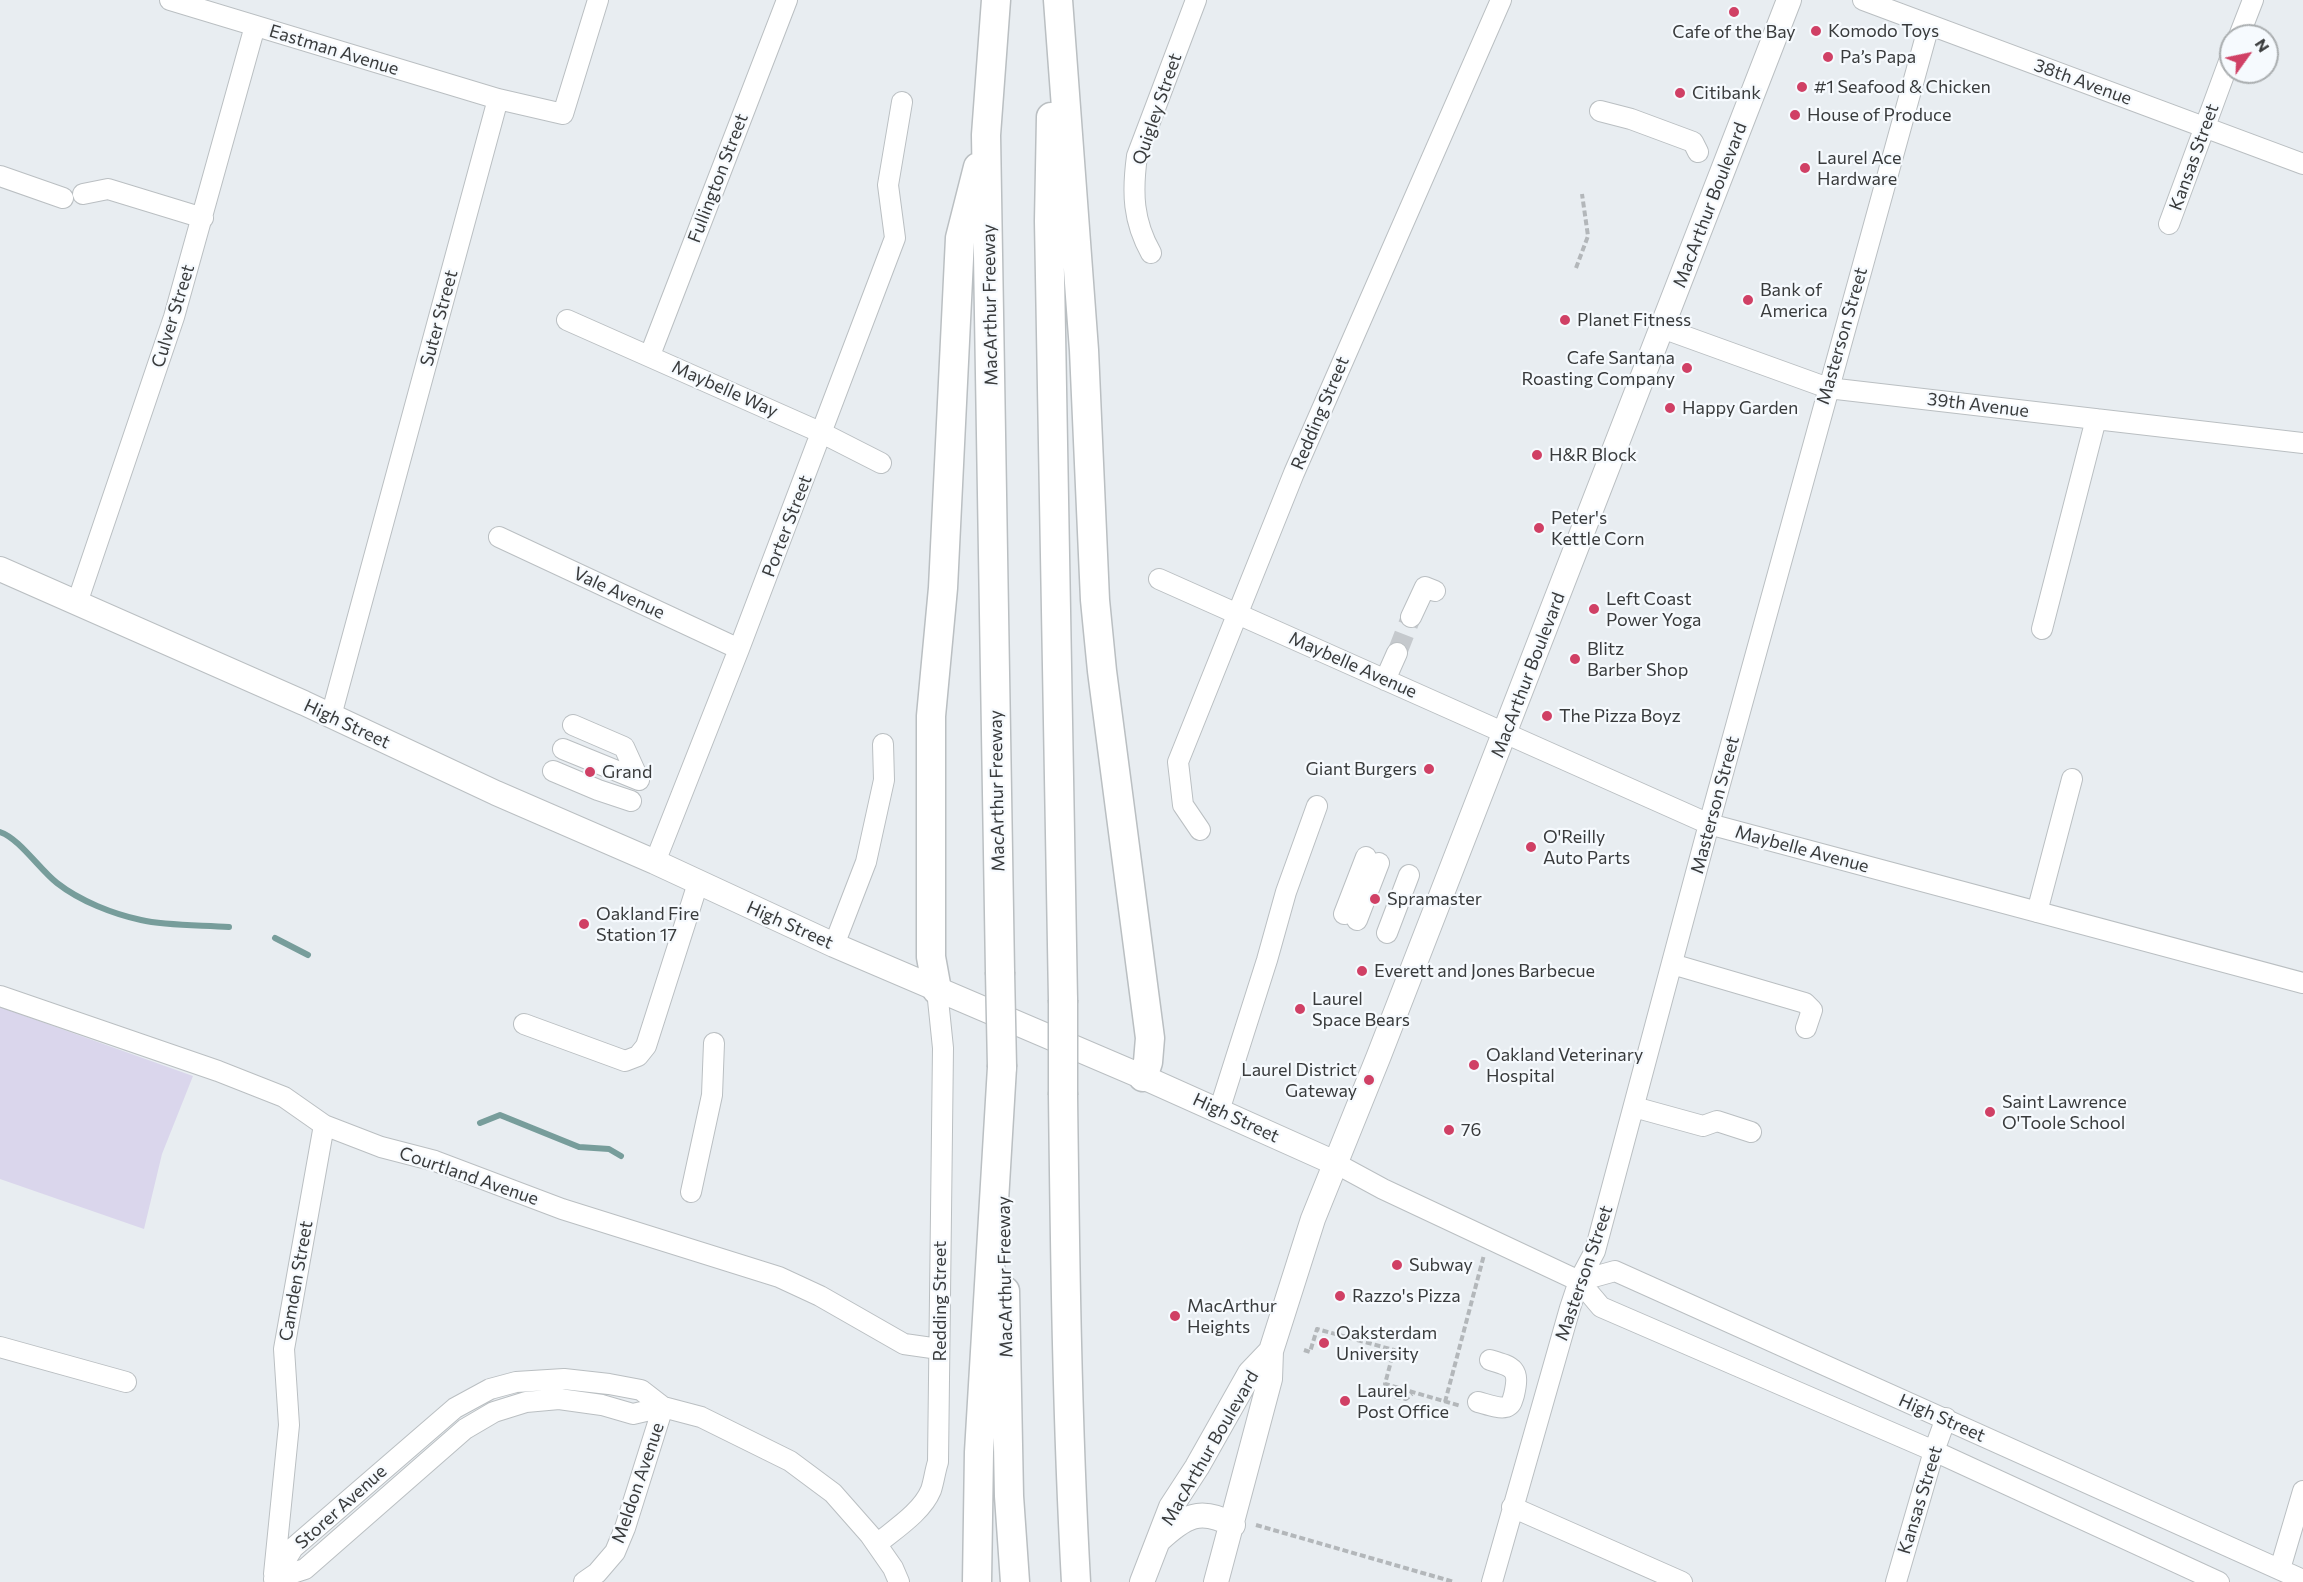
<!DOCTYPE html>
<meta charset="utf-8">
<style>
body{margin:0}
#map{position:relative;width:2303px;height:1582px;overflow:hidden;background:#e8edf1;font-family:Commissioner,sans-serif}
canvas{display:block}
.north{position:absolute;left:2219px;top:24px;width:60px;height:60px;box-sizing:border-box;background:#f6fafe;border:2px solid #aaaeb0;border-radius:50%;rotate:57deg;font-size:16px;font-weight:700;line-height:24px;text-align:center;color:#393b3c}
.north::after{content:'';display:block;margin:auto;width:21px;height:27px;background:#d04065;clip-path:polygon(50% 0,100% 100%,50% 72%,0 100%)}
</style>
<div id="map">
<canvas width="2303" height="1582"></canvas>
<div class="north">N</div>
</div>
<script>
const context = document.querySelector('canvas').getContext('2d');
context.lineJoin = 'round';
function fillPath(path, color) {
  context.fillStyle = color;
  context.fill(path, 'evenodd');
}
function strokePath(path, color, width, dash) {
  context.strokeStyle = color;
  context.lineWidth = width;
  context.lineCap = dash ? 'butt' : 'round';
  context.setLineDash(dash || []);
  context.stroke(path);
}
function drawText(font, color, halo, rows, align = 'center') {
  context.font = font + ' Commissioner,sans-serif';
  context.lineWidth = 4.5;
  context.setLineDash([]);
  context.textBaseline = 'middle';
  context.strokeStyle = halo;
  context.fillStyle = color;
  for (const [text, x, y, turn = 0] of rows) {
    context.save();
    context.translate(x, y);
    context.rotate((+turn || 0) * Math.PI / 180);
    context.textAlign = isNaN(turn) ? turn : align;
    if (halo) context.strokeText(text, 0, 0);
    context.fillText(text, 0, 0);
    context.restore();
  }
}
fillPath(new Path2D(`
 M0,1007l193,69 -31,78 -18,75 -144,-50z`), '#dad6ec');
strokePath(new Path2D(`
 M0,832c19,6 40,38 57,51 23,18 56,31 84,37 26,6 61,5 88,7
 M275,938l33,17
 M480,1123l20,-8 79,32 30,2 12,7`), '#779d9b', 6);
strokePath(new Path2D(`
 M1397,653l14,-36`), '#c5c9cd', 20, [20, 10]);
const minor = new Path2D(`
 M170,0l328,99 65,15 35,-114
 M1863,0l440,164
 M2239,36l14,-36
 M1600,111l31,8 62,23 5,10
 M0,176l63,22
 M83,194l25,-5 95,29
 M2169,224l62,-168
 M1151,253c-18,-32 -19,-60 -14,-97l59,-156
 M567,320l255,113 59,30
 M1662,328l166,60 475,55
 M650,355l137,-355
 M499,537l240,112
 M1159,579l550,245 594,159
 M77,603l97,-286 81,-291
 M1411,617l14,-30 10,4
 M2042,629l54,-210
 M1385,680l12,-27
 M331,716l167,-617
 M573,725l51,22 15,33
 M563,749l76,31
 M553,771l45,19 33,11
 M1200,830l-17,-25 -5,-43 116,-289 207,-473
 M655,862l84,-213 156,-411 -7,-53 14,-83
 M2037,912l35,-133
 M1344,914l22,-57
 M1357,920l22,-57
 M1387,933l22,-58
 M834,945l32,-83 18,-82 -1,-36
 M1672,964l133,39 7,7 -6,18
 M0,996l218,75 66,26 40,28 57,22 54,14 127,48 217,68 41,19 84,48 35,5
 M524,1024l101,37 13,-5 8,-10 52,-163
 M1634,1107l69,19 14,-5 34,11
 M1219,1111l48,-151 19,-68 31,-86
 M1335,1163l48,26 196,92 22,26 333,144 285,131
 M691,1192l21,-97 2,-52
 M1579,1281l36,-10 688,309
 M0,1347l126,35
 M1478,1402c8,2 21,7 28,5 6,-2 6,-6 8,-12 6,-26 0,-28 -24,-35
 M1512,1507l170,75
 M877,1544c18,-15 45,-32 54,-54 3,-9 4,-19 7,-28l5,-414 -6,-58
 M2280,1569l23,-78
 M274,1574l15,-149 -5,-76 40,-224
 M274,1579l19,-31 162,-140 35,-19 26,-7 48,-3 45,5 32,6 22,17 38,10 89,44 43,32 37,42 23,33 6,14
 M274,1579l31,-10 160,-140 29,-17 32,-10 33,-3 43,6 31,9 30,-7
 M584,1582l13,-9 18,-21 10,-24 38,-121
 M1492,1582l78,-274 9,-27 16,-30 114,-427 220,-799
 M1896,1582l38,-131 12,-33`);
const major = new Path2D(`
 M0,569l304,134 192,90 159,69 179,83 309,132 192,86
 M1159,1540c26,-24 41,-33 74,-15
 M1142,1582l29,-75 26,-40 53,-94 21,-22
 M1216,1582l54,-203 1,-28 42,-132 65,-161 411,-1058`);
const highway = new Path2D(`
 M996,0l-10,135 14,837
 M1058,0l26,350 11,250 7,71 48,367 -2,24 -5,15
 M1051,117l-2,104 14,779
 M937,990l-6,-33v-241l12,-128 17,-350 18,-71
 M1063,1095c2,162 4,325 13,487
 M1005,1291l4,205 6,86
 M977,1582l2,-130 23,-385`);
strokePath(minor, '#babfc2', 22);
strokePath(major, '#babfc2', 26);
strokePath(highway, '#babfc2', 31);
strokePath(new Path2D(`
 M1576,268l12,-32 -6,-42
 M1304,1350l6,2 7,-23 77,21 -9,34 76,22
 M1386,1395l20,4 6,-5
 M1445,1402l39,-147
 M1256,1525l198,57`), '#b3b7ba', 4, [6, 3]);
strokePath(minor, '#fff', 20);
strokePath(major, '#fff', 24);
strokePath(highway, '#fff', 28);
const highwayBridge = new Path2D(`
 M1000,972l2,95
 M1063,1000v95`);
strokePath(highwayBridge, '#babfc2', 31, []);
strokePath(highwayBridge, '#fff', 28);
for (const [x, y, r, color] of [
 [1734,12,6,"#d04065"],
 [1816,31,6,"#d04065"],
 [1828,57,6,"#d04065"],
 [1802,87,6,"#d04065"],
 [1680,93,6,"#d04065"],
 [1795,115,6,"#d04065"],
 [1805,168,6,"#d04065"],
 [1748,300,6,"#d04065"],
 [1565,320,6,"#d04065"],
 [1687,368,6,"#d04065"],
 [1670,408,6,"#d04065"],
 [1537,455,6,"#d04065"],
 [1539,528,6,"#d04065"],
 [1594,609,6,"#d04065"],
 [1575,659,6,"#d04065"],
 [1547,716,6,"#d04065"],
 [1429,769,6,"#d04065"],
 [590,772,6,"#d04065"],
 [1531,847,6,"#d04065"],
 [1375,899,6,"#d04065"],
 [584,924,6,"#d04065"],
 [1362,971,6,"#d04065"],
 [1300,1009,6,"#d04065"],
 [1474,1065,6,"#d04065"],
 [1369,1080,6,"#d04065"],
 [1990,1112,6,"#d04065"],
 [1449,1130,6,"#d04065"],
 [1397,1265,6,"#d04065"],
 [1340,1296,6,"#d04065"],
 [1175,1316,6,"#d04065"],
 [1324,1343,6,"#d04065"],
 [1345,1401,6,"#d04065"]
]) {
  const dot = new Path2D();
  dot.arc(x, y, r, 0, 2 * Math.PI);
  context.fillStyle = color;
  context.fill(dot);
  strokePath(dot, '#f6fafe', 2);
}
drawText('18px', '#393b3c', '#f6fafe', [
 ["Komodo Toys",1828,31],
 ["Cafe of the Bay",1734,32,"center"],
 ["Pa’s Papa",1840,57],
 ["#1 Seafood & Chicken",1814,87],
 ["Citibank",1692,93],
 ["House of Produce",1807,115],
 ["Laurel Ace",1817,158],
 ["Hardware",1817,179],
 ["Bank of",1760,290],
 ["America",1760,311],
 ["Planet Fitness",1577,320],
 ["Cafe Santana",1675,358,"right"],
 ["Roasting Company",1675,379,"right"],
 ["Happy Garden",1682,408],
 ["H&R Block",1549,455],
 ["Peter's",1551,518],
 ["Kettle Corn",1551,539],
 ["Left Coast",1606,599],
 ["Power Yoga",1606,620],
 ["Blitz",1587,649],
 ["Barber Shop",1587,670],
 ["The Pizza Boyz",1559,716],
 ["Giant Burgers",1417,769,"right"],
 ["Grand",602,772],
 ["O'Reilly",1543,837],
 ["Auto Parts",1543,858],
 ["Spramaster",1387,899],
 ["Oakland Fire",596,914],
 ["Station 17",596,935],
 ["Everett and Jones Barbecue",1374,971],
 ["Laurel",1312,999],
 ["Space Bears",1312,1020],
 ["Oakland Veterinary",1486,1055],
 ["Hospital",1486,1076],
 ["Laurel District",1357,1070,"right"],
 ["Gateway",1357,1091,"right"],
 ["Saint Lawrence",2002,1102],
 ["O'Toole School",2002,1123],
 ["76",1461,1130],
 ["Subway",1409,1265],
 ["Razzo's Pizza",1352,1296],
 ["MacArthur",1187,1306],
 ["Heights",1187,1327],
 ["Oaksterdam",1336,1333],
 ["University",1336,1354],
 ["Laurel",1357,1391],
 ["Post Office",1357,1412]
], 'left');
drawText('18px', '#393b3c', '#f6fafe', [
 ["Eastman Avenue",334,50,17],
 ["38th Avenue",2083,82,20],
 ["Quigley Street",1157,109,-71],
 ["Kansas Street",2194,157,-70],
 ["Fullington Street",718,178,-69],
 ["MacArthur Boulevard",1710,205,-69],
 ["MacArthur Freeway",990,305,-91],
 ["Culver Street",173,316,-73],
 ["Suter Street",439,318,-75],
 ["Masterson Street",1842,336,-74],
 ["Maybelle Way",725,389,24],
 ["39th Avenue",1978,405,7],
 ["Redding Street",1320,413,-67],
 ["Porter Street",787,526,-69],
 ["Vale Avenue",619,593,25],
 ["Maybelle Avenue",1353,665,24],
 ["MacArthur Boulevard",1528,675,-69],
 ["High Street",347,724,25],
 ["MacArthur Freeway",997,791,-91],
 ["Masterson Street",1715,805,-75],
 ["Maybelle Avenue",1802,849,15],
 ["High Street",790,925,24],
 ["High Street",1236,1118,25],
 ["Courtland Avenue",469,1176,19],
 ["Masterson Street",1584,1273,-71],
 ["MacArthur Freeway",1005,1277,-91],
 ["Camden Street",296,1281,-80],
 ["Redding Street",940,1301,-90],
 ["High Street",1942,1418,24],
 ["MacArthur Boulevard",1210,1448,-60],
 ["Meldon Avenue",638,1483,-71],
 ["Kansas Street",1920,1500,-73],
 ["Storer Avenue",341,1507,-42]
]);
</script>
